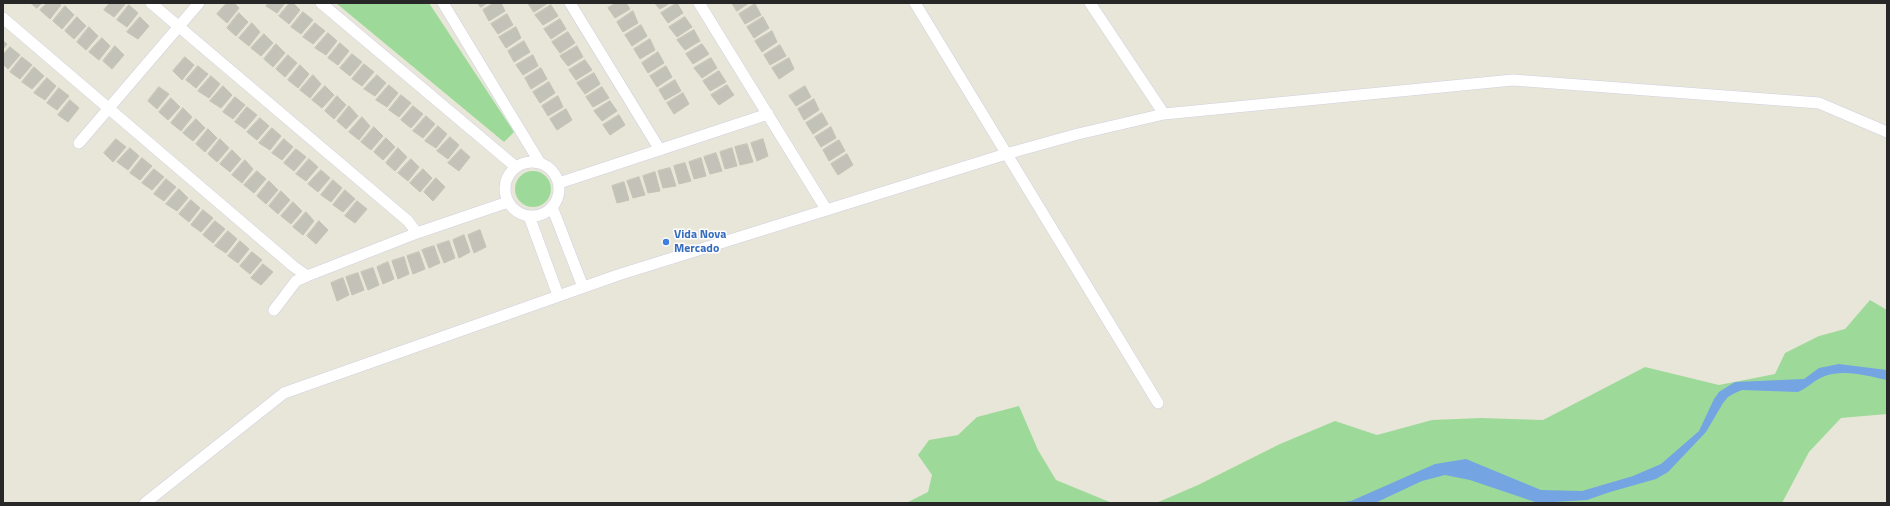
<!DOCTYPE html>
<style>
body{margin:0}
#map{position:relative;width:1890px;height:506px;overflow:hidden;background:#e8e6d9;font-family:"Titillium Web",sans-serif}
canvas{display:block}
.frame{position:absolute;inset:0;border:4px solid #272727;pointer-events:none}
</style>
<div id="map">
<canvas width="1890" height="506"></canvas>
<div class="frame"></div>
</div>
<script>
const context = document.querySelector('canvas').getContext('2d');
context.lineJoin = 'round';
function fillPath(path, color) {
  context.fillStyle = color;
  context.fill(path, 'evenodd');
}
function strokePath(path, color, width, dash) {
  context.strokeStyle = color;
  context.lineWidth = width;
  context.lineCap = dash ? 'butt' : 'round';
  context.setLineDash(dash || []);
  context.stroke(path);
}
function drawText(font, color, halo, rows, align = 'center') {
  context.font = font + ' "Titillium Web",sans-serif';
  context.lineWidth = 3;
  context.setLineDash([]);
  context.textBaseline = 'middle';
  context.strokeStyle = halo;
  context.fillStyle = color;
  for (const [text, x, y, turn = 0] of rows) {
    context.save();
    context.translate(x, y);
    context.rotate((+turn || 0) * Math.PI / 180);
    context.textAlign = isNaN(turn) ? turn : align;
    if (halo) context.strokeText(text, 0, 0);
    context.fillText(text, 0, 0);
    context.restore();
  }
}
fillPath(new Path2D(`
 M336,3h93l85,129 -10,10z
 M515 189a18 18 0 1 1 36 0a18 18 0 1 1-36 0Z
 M1870,300l17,10v104l-46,4 -32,34 -27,51h-626l42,-18 82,-41 55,-23 42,14 55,-15 49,-2 62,2 102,-53 74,18 56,-11 10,-21 34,-17 26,-7z
 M1019,406l19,44 18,30 56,23h-206l22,-11 4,-17 -14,-20 11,-15 29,-5 19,-18z`), '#9dda9a');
fillPath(new Path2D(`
 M1839,364l48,6v10c-19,-4 -42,-11 -62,-4 -10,3 -17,12 -27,16l-56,-2 -7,3 -7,4 -5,6 -17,29 -38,40 -12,7 -46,13 -23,8 -49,3 -68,-23 -25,-5 -23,6 -47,22h-39l15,-2 84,-37 31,-5 75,31 41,1 51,-15 28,-12 38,-33 15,-32 5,-7 16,-10 69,-3 15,-11z`), '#74a4e2');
const building = new Path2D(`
 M31,3h11l-5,5z
 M47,3h12l2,2 -11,14 -10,-9z
 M110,3h16l-12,14 -10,-7z
 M227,3l8,1 4,4 -12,15 -10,-9z
 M269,3h16l-8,10 -11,-7z
 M290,3h3l7,7 -11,14 -10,-8z
 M478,3h9l-6,4z
 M494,3h7l4,8 -16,10 -6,-11z
 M528,3h20l-14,9z
 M616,3h10l4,6 -15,9 -7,-10z
 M655,3h15l-10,6z
 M677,3l6,10 -15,10 -7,-10z
 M732,3h17l-12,8z
 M755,4l6,11 -16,9 -6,-10z
 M129,5l9,8 -11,14 -10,-7z
 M551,5l7,11 -15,9 -8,-10z
 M65,6l9,9 -12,14 -9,-8z
 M633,11l5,12 -15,9 -6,-10z
 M303,12l10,8 -12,14 -10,-7z
 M239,13l9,9 -12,14 -9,-8z
 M507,14l6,11 -15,9 -7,-10z
 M77,17l9,9 -12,13 -9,-8z
 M140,17l9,9 -11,13 -11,-7z
 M685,17l7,10 -15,10 -8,-10z
 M763,17l6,11 -15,10 -7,-11z
 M560,19l6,10 -15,10 -7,-10z
 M252,23l8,9 -11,14 -10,-8z
 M315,23l10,8 -12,13 -10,-7z
 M641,25l6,11 -15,10 -7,-11z
 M89,27l9,9 -12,14 -9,-8z
 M516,27l5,11 -15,10 -7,-11z
 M694,30l6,11 -15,9 -8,-10z
 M772,31l5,11 -15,10 -7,-11z
 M568,32l7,11 -15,10 -8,-11z
 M328,33l9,8 -11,14 -11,-7z
 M264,34l9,9 -12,13 -10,-8z
 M102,38l8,8 -11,14 -10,-8z
 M650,39l5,11 -15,9 -6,-10z
 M3,41l4,3 -4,5z
 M524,41l6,11 -16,10 -6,-11z
 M340,43l9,8 -11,14 -10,-7z
 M276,44l9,9 -12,14 -9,-8z
 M702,44l7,10 -16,10 -7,-10z
 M780,45l6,11 -16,9 -6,-10z
 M115,46l9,9 -12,14 -9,-8z
 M577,46l6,11 -15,9 -8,-10z
 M10,47l10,8 -12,14 -5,-5v-9z
 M658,52l6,11 -16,10 -6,-10z
 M352,54l10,8 -12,14 -10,-8z
 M288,55l9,8 -12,14 -9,-8z
 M533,55l5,11 -15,9 -7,-10z
 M22,57l10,8 -12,14 -10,-7z
 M185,57l9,8 -12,15 -9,-9z
 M711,58l6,10 -15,10 -8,-10z
 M789,58l5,11 -15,10 -7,-11z
 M585,60l7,10 -16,10 -7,-10z
 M364,64l10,8 -12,14 -10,-7z
 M300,65l9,9 -11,14 -10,-8z
 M198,66l10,8 -12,14 -10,-8z
 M666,66l6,11 -15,10 -7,-11z
 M34,67l10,9 -12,13 -10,-7z
 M541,68l6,11 -16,10 -6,-11z
 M719,71l7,11 -16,9 -7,-10z
 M594,73l6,11 -15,10 -8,-11z
 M313,75l8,9 -11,14 -10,-8z
 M377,75l9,8 -11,13 -11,-7z
 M211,76l9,8 -11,14 -11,-7z
 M47,78l9,8 -11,14 -11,-7z
 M675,80l6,11 -16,9 -6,-10z
 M549,82l6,11 -15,10 -7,-11z
 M389,85l9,8 -11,14 -11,-7z
 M727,85l7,10 -15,10 -8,-10z
 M223,86l9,9 -11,13 -11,-7z
 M325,86l9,9 -12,13 -10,-8z
 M805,86l6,11 -15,9 -7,-10z
 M159,87l10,7 -12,15 -9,-8z
 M602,87l7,11 -16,9 -7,-10z
 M59,88l10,8 -12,14 -10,-7z
 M683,93l6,11 -15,10 -7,-11z
 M401,95l10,8 -12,14 -10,-7z
 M337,96l9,9 -12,14 -9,-8z
 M558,96l5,11 -15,9 -6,-10z
 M235,97l10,8 -12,14 -10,-7z
 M171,98l9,9 -12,13 -9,-8z
 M814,99l5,11 -15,10 -6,-11z
 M70,100l9,8 -11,14 -10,-7z
 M610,101l7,10 -15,10 -8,-10z
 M349,106l9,10 -12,13 -9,-8z
 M413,106l10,8 -12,14 -10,-8z
 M247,107l10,8 -12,14 -10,-7z
 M183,108l9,9 -11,14 -10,-8z
 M566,109l6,11 -15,10 -7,-11z
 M822,113l6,11 -15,10 -7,-11z
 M619,115l6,10 -15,10 -7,-10z
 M426,116l9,8 -12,14 -10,-7z
 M362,117l8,9 -11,14 -10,-8z
 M260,118l9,8 -12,14 -10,-8z
 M196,119l9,9 -12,13 -10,-8z
 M438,126l9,8 -11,14 -11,-7z
 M374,127l9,9 -12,14 -10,-8z
 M831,127l5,11 -15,9 -6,-10z
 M272,128l9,8 -11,14 -11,-7z
 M208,129l9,9 -12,14 -9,-8z
 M450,137l9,8 -11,14 -11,-8z
 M386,138l9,9 -12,13 -9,-8z
 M116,139l10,8 -13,15 -9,-9z
 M220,139l9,9 -12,14 -9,-8z
 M284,139l9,8 -11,13 -10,-7z
 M763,139l5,17 -11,5 -6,-18z
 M839,140l6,11 -16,10 -6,-11z
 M747,144l6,18 -13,3 -5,-18z
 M130,148l9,8 -11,14 -11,-8z
 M398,148l9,9 -12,14 -9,-8z
 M732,148l5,18 -12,3 -5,-17z
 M296,149l10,8 -12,14 -10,-8z
 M461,149l9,8 -11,14 -11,-8z
 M232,150l9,9 -11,13 -10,-8z
 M716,153l6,18 -12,3 -6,-17z
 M847,154l6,11 -15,10 -7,-11z
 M142,158l10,8 -12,14 -10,-7z
 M701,158l5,18 -12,3 -5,-17z
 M309,159l9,8 -12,14 -10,-7z
 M411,159l8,8 -11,14 -10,-8z
 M245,160l8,9 -11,14 -10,-8z
 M685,163l6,18 -12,3 -5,-18z
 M670,168l6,18 -13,2 -5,-17z
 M154,169l10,8 -12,13 -10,-7z
 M423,169l9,9 -12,14 -10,-9z
 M321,170l9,8 -12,14 -10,-8z
 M257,171l9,8 -12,14 -10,-8z
 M655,172l5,19 -12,2 -5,-17z
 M639,177l6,18 -12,3 -6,-17z
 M436,178l9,9 -12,14 -9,-9z
 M166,179l10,8 -12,14 -10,-7z
 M333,180l9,8 -11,14 -10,-7z
 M269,181l9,9 -12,14 -9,-8z
 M624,182l5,18 -12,3 -5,-17z
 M179,189l9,9 -11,13 -11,-7z
 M345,190l10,9 -12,13 -10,-7z
 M281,191l9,9 -12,14 -9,-8z
 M191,200l9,8 -11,14 -10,-8z
 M357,201l10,8 -12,14 -10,-7z
 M293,202l9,9 -11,13 -10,-8z
 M203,210l10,8 -12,14 -10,-7z
 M306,212l8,9 -11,14 -10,-8z
 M215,221l10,8 -12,14 -10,-8z
 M319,221l9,9 -12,14 -9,-8z
 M480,230l6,17 -12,6 -6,-18z
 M228,231l9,8 -11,14 -11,-7z
 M464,235l6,17 -11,6 -6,-18z
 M240,241l9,8 -11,14 -10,-7z
 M449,241l6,17 -11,5 -7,-18z
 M434,246l6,17 -11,5 -7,-18z
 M252,252l10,8 -12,14 -10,-8z
 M419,252l6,17 -12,5 -6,-18z
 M404,257l5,17 -11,5 -6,-18z
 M388,262l6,17 -11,5 -6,-17z
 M263,264l10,8 -12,13 -10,-7z
 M373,268l6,17 -11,5 -7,-18z
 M358,273l6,17 -12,5 -6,-18z
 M343,278l6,17 -12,6 -6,-18z`);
fillPath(building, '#c3c2b9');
strokePath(building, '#c3c2b3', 1);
const street = new Path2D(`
 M151,3l257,218 9,12
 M321,3l195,164
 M443,3l97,160
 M570,3l90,147
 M699,3l127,206
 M915,3l243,400
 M1090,3l74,111
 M3,18l290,248 14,10
 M79,143l120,-140
 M505 189a27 27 0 1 1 54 0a27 27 0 1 1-54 0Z
 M559,183l209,-69
 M552,207l31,80
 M529,216l29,79
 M274,310l22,-29 11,-5 110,-43 91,-31
 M145,503l139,-110 334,-118 388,-121 72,-20 86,-20 349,-34 306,23 68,29`);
strokePath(street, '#d0cfdf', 12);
strokePath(street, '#fff', 11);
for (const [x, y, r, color] of [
 [666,242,4,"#3f7fe0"]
]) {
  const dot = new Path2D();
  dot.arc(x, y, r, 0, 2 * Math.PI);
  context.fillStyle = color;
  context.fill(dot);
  strokePath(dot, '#fff', 1.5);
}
drawText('bold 12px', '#366cbe', '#fff', [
 ["Vida Nova",674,235],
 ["Mercado",674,249]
], 'left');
</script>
